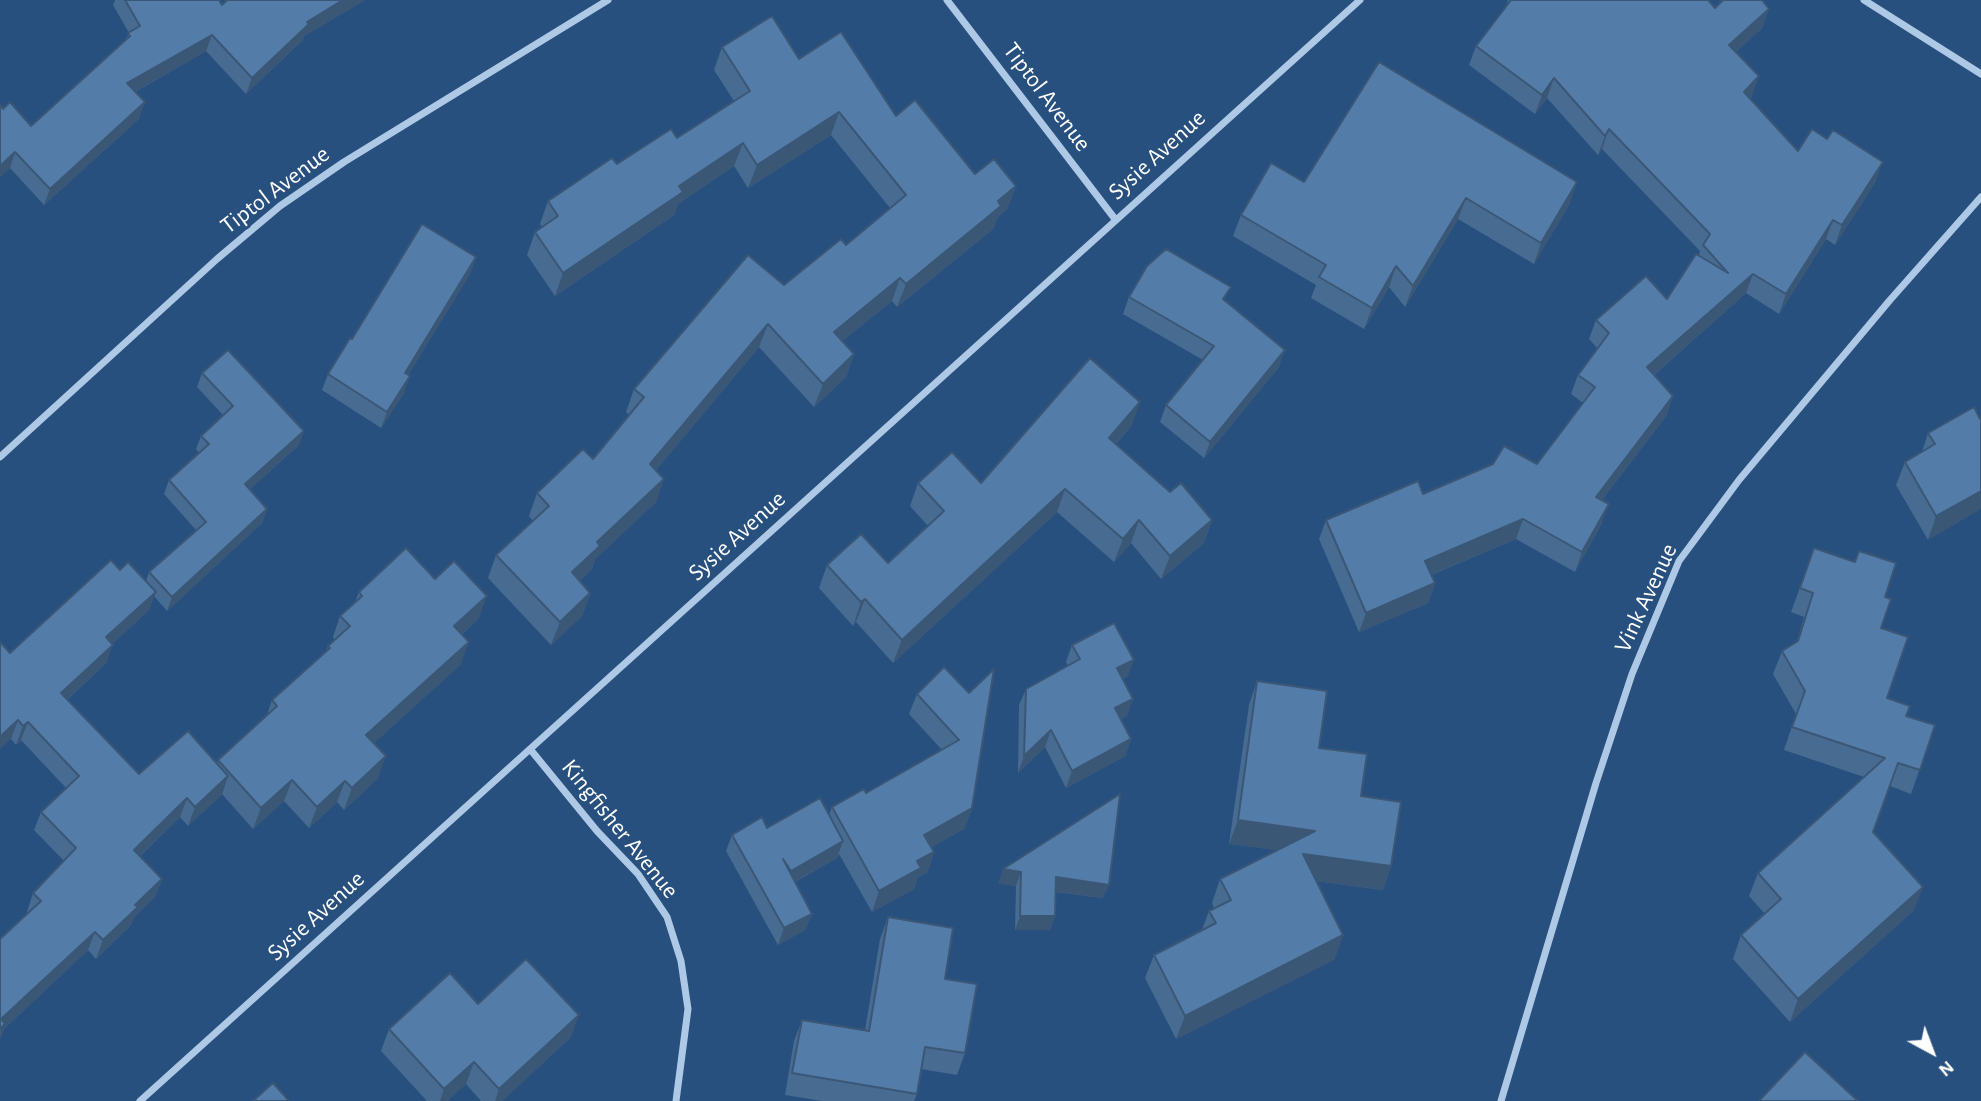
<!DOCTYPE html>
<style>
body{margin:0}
#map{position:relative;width:1981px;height:1101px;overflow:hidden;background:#28507f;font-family:"Alegreya Sans",sans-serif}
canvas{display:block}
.north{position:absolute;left:1897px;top:1017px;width:70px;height:70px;-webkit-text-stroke:5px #28507f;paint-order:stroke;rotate:139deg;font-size:19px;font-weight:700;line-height:28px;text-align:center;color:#fff}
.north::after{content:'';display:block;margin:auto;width:24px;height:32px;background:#fff;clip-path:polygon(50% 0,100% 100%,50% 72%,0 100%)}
</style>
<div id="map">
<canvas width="1981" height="1101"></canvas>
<div class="north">N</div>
</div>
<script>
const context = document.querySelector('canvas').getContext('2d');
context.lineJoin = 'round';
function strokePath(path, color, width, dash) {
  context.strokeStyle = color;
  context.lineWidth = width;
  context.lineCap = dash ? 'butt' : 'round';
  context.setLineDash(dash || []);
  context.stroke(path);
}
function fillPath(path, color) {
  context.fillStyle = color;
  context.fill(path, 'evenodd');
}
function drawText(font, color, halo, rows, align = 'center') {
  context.font = font + ' "Alegreya Sans",sans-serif';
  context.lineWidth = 6;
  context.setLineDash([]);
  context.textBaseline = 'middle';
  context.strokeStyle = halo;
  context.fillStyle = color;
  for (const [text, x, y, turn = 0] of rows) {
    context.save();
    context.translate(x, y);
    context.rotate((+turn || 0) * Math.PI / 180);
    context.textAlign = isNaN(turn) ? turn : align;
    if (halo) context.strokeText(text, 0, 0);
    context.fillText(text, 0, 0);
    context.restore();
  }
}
strokePath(new Path2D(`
 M947,0l168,219
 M1864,0l117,74
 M0,457l217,-198 63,-53 64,-44 264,-162
 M530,749l67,82 41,43 29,43 14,44 7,48 -12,92
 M140,1101l1220,-1101
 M1501,1101l95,-318 36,-109 47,-113 60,-81 151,-180 91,-103`), '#aec9e5', 7);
fillPath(new Path2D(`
 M115,0h104l3,5 5,-5h138l-61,36 -1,4 -57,54 -40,-43 -71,41 4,27 -95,86 -34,-37 -10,9v-72l3,4 28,17 94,-85 4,-8 -16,-28z
 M1508,0h200l7,8 54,1 -7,19 -26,24 16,44 -2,3 48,52 78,30 -41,64 -9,-6 -47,75 -33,-21 -92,82 19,21 -7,20 -64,84v23l-27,49 -59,-33 -85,36 4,8 -7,20 -69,29 -40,-93 7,-19 211,-56 46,-61 -12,-9 7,-19 20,-26 -9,-10 7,-19 71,-21 32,-43 1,-5 -98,-102 -4,6 -51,-57 -12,16 -66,-49 7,-19 30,-39z
 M722,47l77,12 97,57 79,58 41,12 -9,23 -10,9 -4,11 -96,78 -5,-6 -50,40 12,13 -8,23 -32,30 -55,-60 -103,123v32l-61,57 -3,10 -13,12 11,12 -8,23 -31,29 -63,-67 8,-23 37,-34 -4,-5 8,-23 56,-34 36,-44 -3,-3 8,-23 150,-104 62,-40 44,-37 -59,-73 -83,53 -14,-22 -56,38 -4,11 -119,81 -28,-41 8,-23 7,-5 -2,-3 8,-23 69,-37 60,-26 57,-37 -20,-31z
 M1304,182l266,21 -36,61 -76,-45 -53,88 -16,-20 -25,42 -53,-31 5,-13 -83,-49 8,-21z
 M476,257l-6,17 -62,101 -4,18 -23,35 -59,-38 6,-16 24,-35z
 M1129,297l96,4 54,66 -75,91 -44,-36 6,-17 37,-45 -80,-46z
 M202,373l97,72 -49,44 17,20 -5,14 -95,88 -13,-15 -5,14 -37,34 -6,19 -39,37 72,74 78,-10 1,-4 49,-45 5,-15 54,-48 2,-6 7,-6 -2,-3 7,-21 15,-14 4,-10 76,-13 44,39 -17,16 -1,30 -87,79 4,35 -34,32 -7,-8 -28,26 -25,-27 -31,28 -31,-35 -34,32 -8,-9 -40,39 22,23 -7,18 -21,20 -3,8 -35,34 -8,-9 -84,79 -4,10v-100l28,-26 -1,-1 6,-19 31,-32 -30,-31 7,-18 25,-24 -45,-48 -5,5 -5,-6 -1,-86 136,-72 3,-9 47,-42 -32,-36 5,-14 30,-28 -3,-3 5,-13 22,-21 -26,-28z
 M1980,419l-52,121 -32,-55 9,-23 17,-10 6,-19z
 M1132,425l-16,19 54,48 42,28 -8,23 -43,36 -30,-36 -17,19 -57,-50 -164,151 -37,-41 -3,4 -34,-38 8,-23 61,-2 40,-37 -18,-20 8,-23h63z
 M1814,548l71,49 -4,31 6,70 19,18 29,9 -24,69 -21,-8 -17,46 41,78 -124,112 -57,-63 8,-24 24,-21 -16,-18 9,-23 106,-96 -80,-27 12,-36 -23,-40 9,-23 15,-9 7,-25 -13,-5z
 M1072,645l56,31 -6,3 5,37 -6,3 10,20 -6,17 -59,32 -21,-41 -27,26 1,-68 7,-16 42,-23 -2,-4z
 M1257,681l62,67 42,48 30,70 -8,24 -67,-9 19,78 -159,80 -31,-61 9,-23 48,-25 7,-19 5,-3 -2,-5 8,-24 57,-29 -48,-6 20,-139z
 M969,693l3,115 -8,21 -33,18 3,5 -7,21 -9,4 -4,12 -42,23 -33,-58 -2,4 -42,24 17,32 -7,16 -27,15 -52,-94 6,-16 97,-20 3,-8 34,-14 76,-43 -33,-36 8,-20z
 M1120,794l-17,104 -47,-6 -1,24 -5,14h-35l1,-44 -18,-3z
 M888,917l57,62 20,74 -8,22 -36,-6 -4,25 -3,7h-92l-37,-6 9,-54 8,-21 63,10 15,-91z
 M478,1004l93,33 -69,64h-21l-15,-17 -19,17h-20l-46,-50 8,-22z`), '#486b91');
fillPath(new Path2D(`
 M343,0h22l-61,36 -1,4 -57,54 6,-16 55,-56z
 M1769,9l-7,19 -40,37 7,-20z
 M212,35l-6,16 -84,48 5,-16z
 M1759,76l-7,20 -15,16 7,-20z
 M1554,78l-7,20 -12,16 7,-19z
 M145,102l-6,17 -95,86 6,-16z
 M839,112l-8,23 -83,53 9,-23z
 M1609,129l-7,20 -4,6 7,-19z
 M743,143l-9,23 -56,38 -4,11 -119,81 8,-23 116,-87z
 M15,152l-5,16 -10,9v-11z
 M1883,162l-7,19 -41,64 7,-20z
 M1577,182l-7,21 -36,61 7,-21z
 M1016,186l-9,23 -10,9 -4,11 -96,78 9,-23 92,-83z
 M1466,198l-8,21 -53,88 8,-21z
 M1833,220l-7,19 -47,75 7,-20z
 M476,257l-6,17 -71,116 6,-17z
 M1396,266l-7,21 -25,42 8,-21z
 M1753,274l-7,19 -106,94 7,-20z
 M900,278l-8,23 -67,54 9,-23z
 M768,324l-9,23 -117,140 8,-23z
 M1285,350l-6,17 -75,91 6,-16z
 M854,354l-8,23 -32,30 9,-23z
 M410,376l-6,17 -23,35 6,-16z
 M1673,396l-7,20 -77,101 7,-20z
 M1140,402l-8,23 -31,36 8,-23z
 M304,431l-5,14 -59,53 5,-14z
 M664,479l-8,23 -61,57 -3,10 -29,26 9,-23 25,-30z
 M1065,489l-8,23 -164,151 9,-23z
 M1981,491v18l-53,31 8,-24z
 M1609,504l-7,19 -27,49 7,-20z
 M267,509l-5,14 -95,88 5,-14z
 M1523,519l-7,20 -98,41 7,-19z
 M1139,520l-8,23 -17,19 9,-23z
 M1212,520l-8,23 -43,36 9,-23z
 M1435,583l-7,20 -69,29 7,-19z
 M156,592l-7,18 -50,46 7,-19z
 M590,593l-8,23 -31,29 9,-23z
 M487,596l-8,22 -33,30 8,-22z
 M865,599l-9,23 -3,4 8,-24z
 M469,642l-8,22 -102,93 7,-22z
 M113,645l-7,18 -52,49 7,-19z
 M1134,660l-6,16 -17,9 6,-17z
 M1133,699l-6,17 -18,9 6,-17z
 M18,720l-7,19 -11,10v-12z
 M28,722l-7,18 -5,5 7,-19z
 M1051,730l-6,17 -27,26 6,-17z
 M1131,739l-6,17 -59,32 6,-17z
 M386,756l-8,22 -34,32 8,-22z
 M228,776l-6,19 -34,31 7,-19z
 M292,780l-8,21 -31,28 8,-21z
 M345,781l-8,21 -28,26 8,-21z
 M187,798l-7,19 -53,51 7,-18z
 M972,808l-8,21 -47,27 7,-21z
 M1238,820l77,11 -9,23 -77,-10z
 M843,841l-6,17 -52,29 6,-16z
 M934,852l-7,21 -9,4 -4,12 -42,23 7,-21 38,-30z
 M1303,854l88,12 -8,24 -89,-12z
 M1003,869l18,3 -5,14 -18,-3z
 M1056,877l53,8 -6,13 -52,-7z
 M162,879l-7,18 -21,20 -3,8 -35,34 7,-19 32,-35z
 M1923,887l-9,23 -124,112 8,-23z
 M812,914l-7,16 -27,15 6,-17z
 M1020,916h35l-5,14h-35z
 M95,932l-7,18 -84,79 -4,10 1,-20z
 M1343,935l-8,24 -159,80 9,-23z
 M579,1015l-8,22 -69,64h-7l4,-12z
 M474,1062l-8,22 -19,17h-7l4,-12z`), '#3b5776');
const building = new Path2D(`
 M125,0h94l3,5 5,-5h116l-36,22 2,2 -57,54 -40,-43 -85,48 18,19 -95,87 -35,-37 -15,14v-61l3,4 7,-7 21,24 99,-90 -2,-3 12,-7z
 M1511,0h197l7,8 8,-8h39l7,9 -40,36 30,31 -15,16 54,59 14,-22 15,10 6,-9 50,32 -41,63 -9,-5 -47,74 -33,-20 -106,93 26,29 -77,101 13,7 -27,48 -59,-33 -98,42 10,22 -69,30 -40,-93 92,-39 5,13 70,-30 11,-18 33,18 58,-77 -17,-12 31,-42 -13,-13 50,-44 21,23 29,-45 32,19 -25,-28 7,-11 -101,-105 -4,7 -51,-58 -12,17 -66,-49z
 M772,16l27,43 42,-27 55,84 19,-16 60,74 19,-15 22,27 -18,15 3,5 -95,78 -6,-6 -66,54 20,22 -31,30 -55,-60 -118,140 14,15 -67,63 3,4 -28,26 18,21 -30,29 -64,-67 53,-49 -12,-13 46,-44 10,10 51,-62 -10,-8 114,-134 36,30 57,-46 5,6 60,-50 -67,-83 -82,53 -14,-22 -64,43 4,6 -120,81 -28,-41 23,-16 -10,-15 64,-43 5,6 54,-35 6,9 73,-47 -28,-44z
 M1379,62l198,120 -36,61 -75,-45 -53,88 -17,-20 -24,42 -53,-31 7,-12 -85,-50 30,-52 33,19z
 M422,224l54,33 -71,116 5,3 -23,36 -59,-38 22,-36 2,1z
 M1166,249l65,38 -8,12 62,51 -75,92 -44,-37 48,-59 -85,-49 18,-31z
 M228,350l76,81 -59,53 22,25 -95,88 -23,-25 57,-50 -37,-42 40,-36 -8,-8 32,-30 -31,-33z
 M1090,358l50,44 -31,36 61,54 11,-9 31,37 -42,36 -31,-36 -16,19 -58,-50 -163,151 -37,-41 -4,3 -34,-37 34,-31 27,29 56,-52 -26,-28 34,-31 29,31z
 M1974,407l6,12 1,-1v73l-45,25 -31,-54 30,-18 -7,-11z
 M406,548l29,31 19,-18 33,35 -33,30 15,16 -103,93 20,21 -34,32 -7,-7 -28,26 -25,-27 -31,28 -43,-48 59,-54 -5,-6 58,-52 -2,-2 22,-20 -10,-10 22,-20 -3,-4z
 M1814,548l41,14 4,-11 37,12 -11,34 6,2 -10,29 27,9 -21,61 23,8 -4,10 29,9 -15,45 -22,-7 -25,69 50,55 -125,112 -57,-64 40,-36 -23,-26 127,-115 -93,-31 13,-36 -23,-40 16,-10 15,-48 -13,-5z
 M111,560l9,10 8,-8 28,30 -50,45 7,8 -52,48 78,81 49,-43 40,45 -33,31 -8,-9 -53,52 28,29 -27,26 3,2 -35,33 -8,-8 -94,87 4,5 -5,5v-90l41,-38 -8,-8 43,-45 -35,-36 38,-36 -51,-54 -5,4 -5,-6 -18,17v-95l10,11z
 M1114,623l20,37 -17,8 16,31 -18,9 16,31 -59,32 -21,-41 -27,26 2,-67 54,-30 -8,-14z
 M944,667l25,26 25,-24 -22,139 -48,27 10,17 -17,9 4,7 -42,23 -47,-84 32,-18 2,4 93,-53 -42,-46z
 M1257,681l70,10 -8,57 48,6 -6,42 40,6 -10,64 -88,-12 40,81 -158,81 -31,-61 62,-32 -7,-12 22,-11 -11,-21 95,-48 -77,-11z
 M1120,794l-11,91 -53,-8 -1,39h-35l1,-44 -18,-3z
 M820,798l23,43 -52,30 -8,-12 29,55 -28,14 -52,-93 30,-18 5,11z
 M888,917l65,11 -8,51 32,5 -12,69 -40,-6 -8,47 -125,-21 10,-53 67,11z
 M526,959l53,56 -80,74 -25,-27 -30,27 -55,-60 61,-56 28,31z
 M1805,1052l53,49h-99z
 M273,1083l16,18h-36z`);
fillPath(building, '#547ca9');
strokePath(building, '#3b5776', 2);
drawText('24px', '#fff', '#28507f', [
 ["Tiptol Avenue",1047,97,53],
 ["Sysie Avenue",1157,155,-42],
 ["Tiptol Avenue",275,190,-37],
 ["Sysie Avenue",737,536,-42],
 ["Vink Avenue",1646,598,-65],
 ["Kingfisher Avenue",620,829,51],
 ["Sysie Avenue",316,916,-42]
]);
</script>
